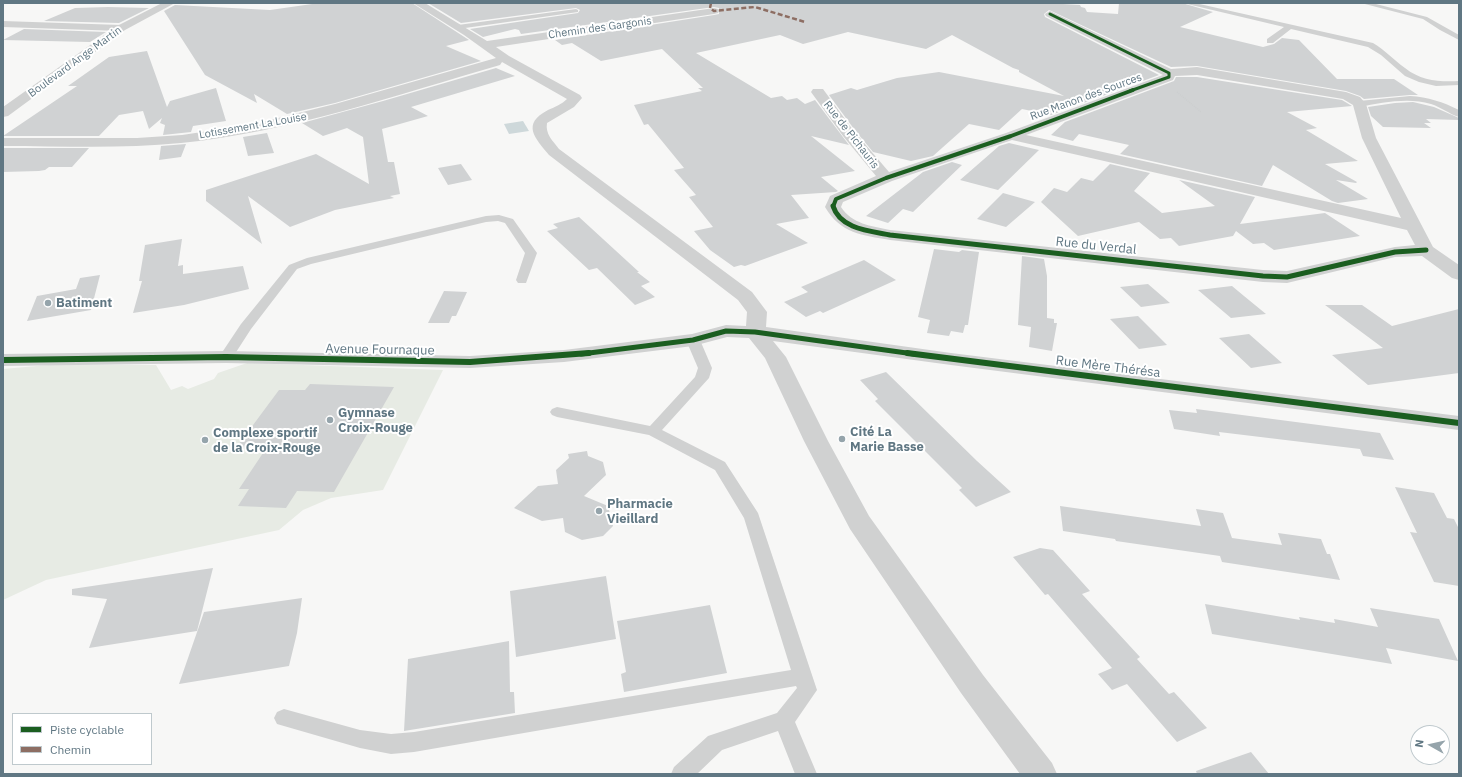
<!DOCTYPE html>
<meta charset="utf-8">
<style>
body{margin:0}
#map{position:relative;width:1462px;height:777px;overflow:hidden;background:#f7f7f6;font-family:"IBM Plex Sans",sans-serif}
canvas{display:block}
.frame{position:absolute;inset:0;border:4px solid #607783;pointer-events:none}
.legend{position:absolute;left:12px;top:713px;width:140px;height:52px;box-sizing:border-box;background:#fff;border:1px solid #bfc9cd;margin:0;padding:5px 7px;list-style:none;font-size:12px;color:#607783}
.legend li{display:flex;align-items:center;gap:8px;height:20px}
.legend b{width:20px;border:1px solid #bfc9cd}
.north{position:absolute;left:1410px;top:725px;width:40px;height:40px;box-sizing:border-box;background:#fff;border:1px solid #bfc9cd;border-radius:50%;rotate:278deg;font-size:11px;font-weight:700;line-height:16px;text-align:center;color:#607783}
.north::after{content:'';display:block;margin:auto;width:14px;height:18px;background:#95a4ab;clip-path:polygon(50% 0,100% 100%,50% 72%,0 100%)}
</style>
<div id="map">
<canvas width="1462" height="777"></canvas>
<div class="frame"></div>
<ul class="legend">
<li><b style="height:5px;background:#1b5e20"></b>Piste cyclable</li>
<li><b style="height:5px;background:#8d6e63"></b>Chemin</li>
</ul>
<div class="north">N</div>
</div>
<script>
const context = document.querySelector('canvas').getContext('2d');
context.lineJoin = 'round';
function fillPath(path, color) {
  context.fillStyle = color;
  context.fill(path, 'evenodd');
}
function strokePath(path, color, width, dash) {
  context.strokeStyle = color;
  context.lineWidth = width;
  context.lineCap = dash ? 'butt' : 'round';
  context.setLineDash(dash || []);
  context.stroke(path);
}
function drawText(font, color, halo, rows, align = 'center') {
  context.font = font + ' "IBM Plex Sans",sans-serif';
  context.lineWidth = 4;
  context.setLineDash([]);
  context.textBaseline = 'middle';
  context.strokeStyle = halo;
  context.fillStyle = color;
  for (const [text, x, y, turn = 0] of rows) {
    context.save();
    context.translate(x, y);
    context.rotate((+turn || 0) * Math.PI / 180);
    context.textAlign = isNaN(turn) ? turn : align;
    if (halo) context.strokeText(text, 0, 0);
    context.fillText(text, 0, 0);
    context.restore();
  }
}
fillPath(new Path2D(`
 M247,363l196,7 -60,120 -52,8 -28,12 -24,20 -233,50 -43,20v-231l45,-4h108l15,25 11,-4 6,3 26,-10 4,-6z`), '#e7ebe4');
fillPath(new Path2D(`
 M523,121l6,10 -20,3 -5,-10z`), '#ced8da');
fillPath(new Path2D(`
 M319,3h93l57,37 -23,6 35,15 -146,42 -48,11 -33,-20 3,9 -52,-28 -41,-64 11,-6 95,5z
 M428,3h618l34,2 1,2 4,1 2,4 31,2 1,-11h63l31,9 -33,15 83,20 11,-3 8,-6 17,2 38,39h57l24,16h-8l-46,4 -4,-3 -14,-5 -149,-25 -26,1 -122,-57 -5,4 1,3 114,58 -108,40 -29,-6 -23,21 -30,-6 -36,32 -22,5 -38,-9 -19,-23 -25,-34 22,-7 6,2 40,-12 42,-6 125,24 -45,-24v-2l-6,-2 -61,-33 -26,14 -78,-17 -45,12 -23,-9 -84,18 75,45 11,-2 5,4 10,-2 8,6 10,-4 34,45 -38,-9 44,35 -34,6 17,14 -2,1 -45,3 18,23 -33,6 32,19 -63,23 -4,-1 -7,2 -24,-17 -16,-19 19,-4 -24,-30 7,-2 -22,-25 10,-2 -36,-44 -4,1 -10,-20 68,-14 -4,-3h5l-41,-39 -61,12 -29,-18 -10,2 -7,-5 159,-25 5,-1v-6l-5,-1 -193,27 -2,-4 -4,-1 -32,8 -13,-8 108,-16 2,-3 -4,-2 -115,15z
 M108,7l41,1 -30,15 -75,-2 31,-13z
 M24,29l82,3 -16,10 -87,-2z
 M147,51l20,56 3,-6 46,-13 10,33 -33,5 -2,6 -28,3 2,-10 -5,-2 2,-5 -13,11 -6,-18 -24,4 -20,21h-96l74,-50h-9l41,-29z
 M496,68l19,8 -104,31 17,9 -46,13 6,33h6l6,32 -10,2 4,2 -59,12 -45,17 -42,-31 14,48 -56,-43v-11l110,-36 53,30 -6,-47 -16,-9 -24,8 -21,-13 81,-22z
 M1176,77h21l145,23 10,6 -65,6 30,16 -11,2 52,31 -33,3 32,18 -1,1 -20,-3 32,19 -30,4 -6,-2 -59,-36 -11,21 -142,-32 9,-9 -50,-11 -6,7 -22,-6 14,-13 109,-41z
 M1413,102l21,5 25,11v2l-33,-1 5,4h-7l7,5 -48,-1 -12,-11 -3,-9 27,-4z
 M267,133l7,20 -26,3 -5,-19z
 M1009,143l30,7 -41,40 -38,-10 39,-34z
 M186,144l-5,13 -22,3 2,-14z
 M3,148h86l-17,19h-23l-4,3 -6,1 -36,1z
 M952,162l10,3 -49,47 -10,-3 -15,14 -22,-7 57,-44z
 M461,164l11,16 -24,5 -10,-17z
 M1110,164l40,9 -16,18 28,22 53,-7 -36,-26 76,17 -15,27 85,-11 35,23 -86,14 -10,-7 -11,1 -17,-13 -3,5 -54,10 -8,-8 -11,1 -21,-17 -61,14 -37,-34 13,-14 13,4 14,-14 12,3z
 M1003,193l32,9 -29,25 -29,-8z
 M579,217l60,55h-2l13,10 -9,4 14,11 -20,8 -38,-37 -8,2 -42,-39 11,-3 -5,-4z
 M182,239l-4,27 5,-1v9l60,-8 6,23 -65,16 -51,8 9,-32h-3l6,-36z
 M934,249l25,3 3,-2 17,2 -11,73h-3l-2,8 -12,-2 -2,5 -22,-3 3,-13 -12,-3z
 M1022,256l22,3 3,17v42l7,1v4h3l-5,28 -23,-4 2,-20 -13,-2z
 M864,260l32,20 -73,33 -3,-2 -14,6 -22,-15 24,-10 -7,-5z
 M100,275l-9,35 -64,11 10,-25 39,-7 4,-11z
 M1148,284l22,19 -29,4 -21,-20z
 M1232,286l12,10 22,18 -35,4 -33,-28z
 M444,291l23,1 -11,24h-4l-3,7h-21z
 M1325,305h37l30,21 67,-17v64l-91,12 -36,-30 51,-7z
 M1138,316l29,29 -28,4 -29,-30z
 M1249,334l33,29 -31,5 -32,-30z
 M886,372l91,89 34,31 -35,15 -17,-17 3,-2 -87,-87 3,-2 -18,-19z
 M310,384l84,3 -60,105 -37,-1 -11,17 -48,-2 11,-17h-10l26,-39 -29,-2 43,-58h26z
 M1196,409l184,24 14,27 -31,-4 -3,-7 -141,-17 1,4 -46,-7 -5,-19 28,3z
 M587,451l1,5 15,6 3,13 -22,21 24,10 5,20 -10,10 -21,4 -17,-8 -2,-14 -21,3 -28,-13 24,-22 20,-2 -2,-14 13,-12 -1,-4z
 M1395,487l39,6 13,25 7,1 5,10v57l-25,-4 -24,-50 7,1z
 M1060,506l141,20 -5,-17 27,4 9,25 50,7 -4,-12 43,6 6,15h3l10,26 -118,-18 -2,-6 -104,-15 -1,-2 -52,-8z
 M1040,548l13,2 19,21 18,20 -8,3 58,63 -3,2 32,35 5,-2 33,36 -30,14 -50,-58 -15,6 -14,-16 14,-6 -64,-74 -3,1 -32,-38z
 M213,568l-16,63 -108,17 18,-49 -35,-4v-6z
 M606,576l10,63 -100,18 -6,-66z
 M302,598l-5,35 -8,33 -110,18 25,-72z
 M1205,604l95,16 -1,-3 36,6 -1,-4 44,8 -8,-19 69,11 19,42 -72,-13 6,16 -180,-30z
 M710,605l17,68 -103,19 -3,-18 5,-2 -9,-51z
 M509,641l1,51h4l1,21 -111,18 4,-72z
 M1251,752l18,22h-72l-1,-3z`), '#d0d2d3');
strokePath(new Path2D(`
 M1177,92l24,20`), '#cccecf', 1.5, [1, 1]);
fillPath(new Path2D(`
 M1183,3h12l178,40c12,7 21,17 32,25 16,13 35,14 54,13v4l-23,1 -17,-4 -14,-6 -24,-21 -13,-8 -77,-18 -18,14h-6v-4l17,-12z
 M1361,3h11l55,14 32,18v5l-19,-10 -17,-11z
 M576,9l2,1v2l-120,17 -4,-2 4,-2z
 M1410,96c18,1 33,6 49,14v7c-10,-3 -18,-10 -28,-13 -24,-7 -49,-1 -72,3l-4,-3 4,-3z
 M499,215l14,4 24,34 -11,30h-8l-2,-3 9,-27 -20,-30 -7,-2 -12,1 -175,42 -14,5 -46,60 -20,31h-10l-2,-3 22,-33 48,-59 18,-7 179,-42z
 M693,336l5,1 2,3 12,28 -3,10 -47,52 63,32 33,51 59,177 -22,32 22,52h-22l-17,-43 -56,19 -25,24h-26l3,-7 34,-31 69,-23 20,-25 -1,-2 -382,66 -23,2 -31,-6 -83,-24 -3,-6 3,-6 7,-3 76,21 31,4 23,-2 377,-62 -47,-152 -29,-48 -66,-35 -92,-18 -5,-2 -2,-3 2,-3 5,-2 93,19 45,-49 3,-9 -12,-28 2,-3z`), '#d0d1d1');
fillPath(new Path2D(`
 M413,3h12l62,38 227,-33 4,1 1,2 -1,2 -4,1 -218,33 13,9 71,39 2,3 -8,9 -27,16c-2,11 6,18 12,26l193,143 15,20 -1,15 185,26 508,63v14l-508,-65 -178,-24 13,16 42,84 41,75 114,159 69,88 5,11h-37l-59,-81 -111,-164 -46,-88 -39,-83 -16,-20 -22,-1 -34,9 -129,16 -94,6 -244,-5 -223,3v-12l223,-3 244,5 94,-6 128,-16 34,-9 20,1 1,-14 -9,-12 -189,-145c-14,-17 -28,-31 -1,-45 7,-3 14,-6 19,-11l-65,-37 -2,3c-104,30 -210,67 -319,78 -59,6 -119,3 -178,3v-8h134l45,-3 40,-6 40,-7 73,-18 161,-46 -32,-23z
 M1050,11l121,58 26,-2 149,25 14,5 6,7 10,34 57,109 26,18v15l-7,-2 -30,-22 -27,1 -108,26 -24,-1 -373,-42c-28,-5 -49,-6 -65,-33l5,-11 46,-20 -33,-40 -32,-44 2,-3h10l30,41 36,42 117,-39 157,-58 -117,-59 -1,-2zM1197,75l146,24 10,6 9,33 39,80 -375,-83 147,-55 2,-4zM1012,140l395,90 8,15 -20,2 -108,24 -24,-1 -373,-40c-19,-4 -38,-6 -49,-23l2,-5 49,-21z
 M3,21l118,4 6,3 -6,3 -118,-4z`), '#d0d1d1');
fillPath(new Path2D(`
 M162,3h13l-50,27 -117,86 -5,1v-10l114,-81z`), '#d0d1d1');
strokePath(new Path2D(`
 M711,3l-1,5 4,3 41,-4 50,15`), '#8d6e63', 2.5, [5, 2.5]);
strokePath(new Path2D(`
 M1050,14l119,59v4l-39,14`), '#1b5e20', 3);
strokePath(new Path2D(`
 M833,207l3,-8 50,-21 125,-42 122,-46`), '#1b5e20', 4);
strokePath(new Path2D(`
 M833,206c7,23 37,25 57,29l373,41 24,1 108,-25 31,-2
 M581,354l112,-14 33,-9 29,1 159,22`), '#1b5e20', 5);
strokePath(new Path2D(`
 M907,353l552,70
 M3,360l223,-3 244,5 119,-9`), '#1b5e20', 6);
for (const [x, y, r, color] of [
 [48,303,4,"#95a4ab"],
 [330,420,4,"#95a4ab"],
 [842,439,4,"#95a4ab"],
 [205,440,4,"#95a4ab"],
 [599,511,4,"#95a4ab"]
]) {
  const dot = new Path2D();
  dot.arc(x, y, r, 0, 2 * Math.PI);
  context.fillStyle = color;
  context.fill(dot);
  strokePath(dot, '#fff', 1.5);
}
drawText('11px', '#607783', '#fff', [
 ["Chemin des Gargonis",600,28,-8],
 ["Boulevard Ange Martin",75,62,-36],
 ["Rue Manon des Sources",1086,97,-20],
 ["Lotissement La Louise",253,126,-10],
 ["Rue de Pichauris",851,135,52]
]);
drawText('13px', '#607783', '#fff', [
 ["Rue du Verdal",1096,246,6],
 ["Avenue Fournaque",380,350,1],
 ["Rue Mère Thérésa",1108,367,7]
]);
drawText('bold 13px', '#607783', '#fff', [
 ["Batiment",56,303],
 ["Gymnase",338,413],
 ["Croix-Rouge",338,428],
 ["Cité La",850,432],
 ["Marie Basse",850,447],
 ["Complexe sportif",213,433],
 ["de la Croix-Rouge",213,448],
 ["Pharmacie",607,504],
 ["Vieillard",607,519]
], 'left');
</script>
